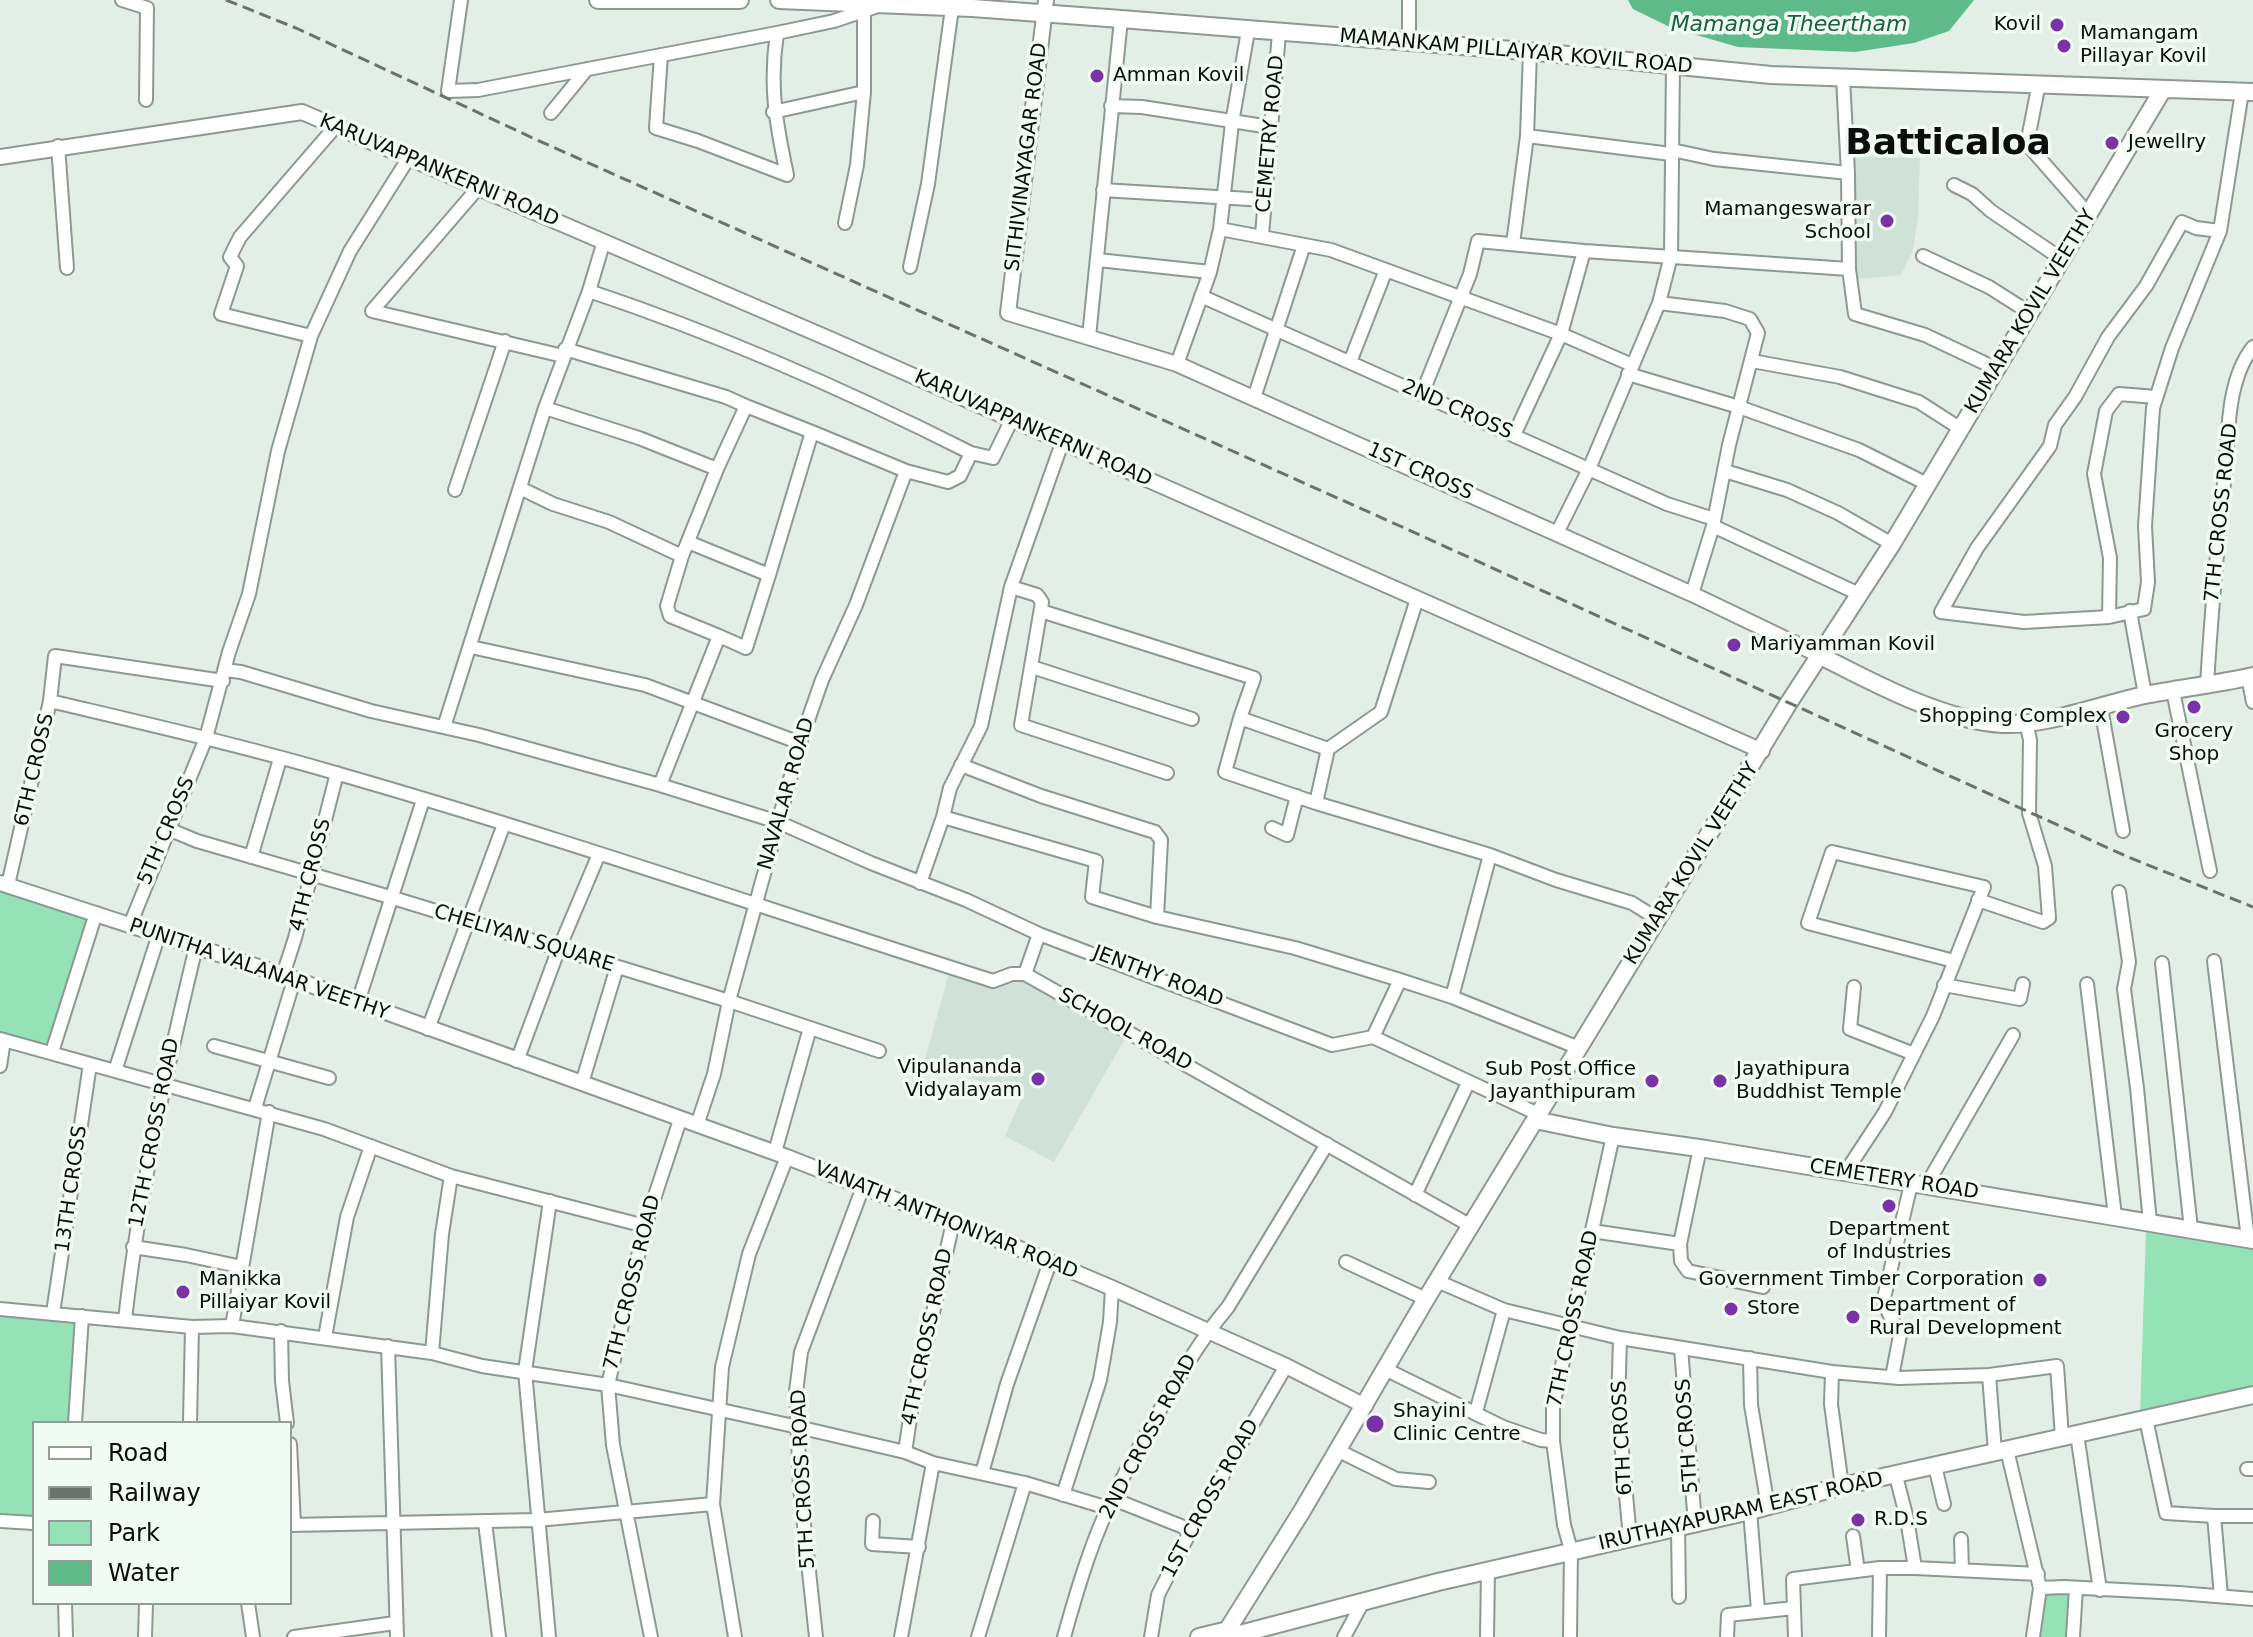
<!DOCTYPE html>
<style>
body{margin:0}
#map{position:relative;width:2253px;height:1637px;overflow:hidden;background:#e3eee7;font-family:"DejaVu Sans",sans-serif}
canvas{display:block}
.legend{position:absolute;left:32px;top:1421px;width:260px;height:184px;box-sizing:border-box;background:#f0fbf4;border:2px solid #949c97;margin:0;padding:10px 14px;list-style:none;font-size:24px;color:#0a0e0c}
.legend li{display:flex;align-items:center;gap:16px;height:40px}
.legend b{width:40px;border:2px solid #949c97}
</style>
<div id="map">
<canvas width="2253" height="1637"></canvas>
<ul class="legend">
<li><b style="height:10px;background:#fff"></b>Road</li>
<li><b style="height:10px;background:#6a726d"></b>Railway</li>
<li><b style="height:22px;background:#96e2b7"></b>Park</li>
<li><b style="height:22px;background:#5ebb89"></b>Water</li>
</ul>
</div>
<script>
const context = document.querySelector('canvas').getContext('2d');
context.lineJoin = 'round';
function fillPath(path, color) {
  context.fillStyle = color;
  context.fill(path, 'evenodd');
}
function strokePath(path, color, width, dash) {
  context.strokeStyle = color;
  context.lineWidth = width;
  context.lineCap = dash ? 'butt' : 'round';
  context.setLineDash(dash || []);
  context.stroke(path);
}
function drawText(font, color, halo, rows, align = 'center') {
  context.font = font + ' "DejaVu Sans",sans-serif';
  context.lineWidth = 7;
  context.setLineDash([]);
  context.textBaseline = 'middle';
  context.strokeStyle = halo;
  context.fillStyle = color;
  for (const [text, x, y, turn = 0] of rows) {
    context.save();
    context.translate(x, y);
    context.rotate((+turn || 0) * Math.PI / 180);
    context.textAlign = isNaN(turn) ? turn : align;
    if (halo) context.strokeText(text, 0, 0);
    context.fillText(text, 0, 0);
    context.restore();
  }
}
fillPath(new Path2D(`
 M1855,156l65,2 -2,59 -5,33 -12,25 -44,4z
 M949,973l44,12 33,-4 100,56 -72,125 -49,-26 18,-41 -99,-32z`), '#d0e2d7');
fillPath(new Path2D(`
 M0,887l90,31 -40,130 -50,-12z
 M2146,1230l107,17v144l-113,25z
 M0,1315l77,8 -7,100h-36v93l-34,-2z
 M2046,1594l24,1 -3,42h-27z`), '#96e2b7');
fillPath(new Path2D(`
 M1628,0h346l-25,31 -35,12 -59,9 -117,-5 -66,-19 -39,-19z`), '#5ebb89');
const minor = new Path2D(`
 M122,0l25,8 -1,92
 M461,0l-13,91 30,-1 299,-57 57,-12 41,-14
 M777,33c-8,53 -1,90 10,142
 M1409,42v-42
 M661,55l-5,73 42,13 89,34
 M1843,78l5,95 1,96 6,45 70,21 72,34
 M2039,83l-12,61 62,71
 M1111,106l31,1 128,20
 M773,112l91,-20
 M551,113l36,-44
 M1527,136l144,18
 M58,146l9,122
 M1672,150l42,9 134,14
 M1954,185l18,9 19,17 72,49
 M478,188l-106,123 191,45
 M1103,190l162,10
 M845,223l12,-58 7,-73v-81
 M1220,229l111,21 230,84 71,31
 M2220,231l-24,-3 -14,-6 -36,64 -38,51 -33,60 -20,28 -5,21 -73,102 -36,64 83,10 85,-5 35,-8 4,-27 -3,-56 8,-118 19,-60 48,-117 22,-139
 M1262,235l17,-202
 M1513,244l14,-108 3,-84
 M1923,256l66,31 41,26
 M1098,260l112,12
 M910,267l18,-83 24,-176
 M589,291c129,43 261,101 382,162
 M1201,296l466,208 47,15
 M1659,303l66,8 25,8 8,14 -29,112 -16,81
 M311,336l-90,-22 16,-48 -7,-9 10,-20 95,-110
 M1089,337l32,-318
 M565,349l161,48 20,9
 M1752,361l88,16 79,25 42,27
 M1350,362l36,-92
 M1177,364l33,-92 10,-43 12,-106 16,-92
 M1628,374l111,33 120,43 68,34
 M1422,394l48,-120 8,-33 106,10 265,18
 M1254,398l50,-153
 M812,432l94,39 42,11 12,-6 11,-23 22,5 19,-39
 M1514,435l47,-101 23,-83
 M717,469l29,-63 66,26 -43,143
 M1725,471l62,19 51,23 54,31
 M520,488l33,16 56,18 73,34 35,-87 -78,-31 -94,-30
 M455,490l50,-149
 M1557,533l32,-64 70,-166 12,-47 2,-192
 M688,542l81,33 -23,73 -27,-12
 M1011,587l26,8 5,7 -21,123 146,48
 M1692,594l21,-68 146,68
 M1417,599l-36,113 -53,37 -88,-31 -15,54 91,31 174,52 -38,142
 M1041,611l213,67 -14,40
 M2130,611l15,84
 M2109,617l1,-59 -16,-84 12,-63 13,-17 37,3
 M471,647l174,38 155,58
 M1032,667l160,52
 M225,670l16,2 130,39 108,24 181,50 118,37 93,41 95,37 73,34 293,111 41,-8 165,77
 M2248,677l5,25
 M2207,685c4,-68 10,-135 17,-202 5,-43 1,-101 29,-136
 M2173,691l37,180
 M50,701c97,23 194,45 289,73 220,63 436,138 654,207l19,-7h13l446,252
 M2101,708l22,123
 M444,727l101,-319 44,-117 15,-50
 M961,765l80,31 114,36 6,8 -4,77
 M660,785l59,-149 -49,-20 -3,-10 15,-50
 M1316,803l12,-54
 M943,817l7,-29 31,-62 30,-139 51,-144
 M1272,828l15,7 10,-39
 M168,829l29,12 193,56 339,104 150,50
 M1490,855l66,25 76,23 27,17
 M251,857l29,-98
 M920,883l23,-66 153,44 -4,36 65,20 138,31 105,32 52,17 127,51
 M8,885l42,-184 5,-45 168,25
 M2119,892l10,70 -5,27 13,99 13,134
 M1978,900l65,22 6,-4 -4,-52 -16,-53 1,-73 -4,-18
 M130,925l76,-187 23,-86 20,-58 29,-143 33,-115 39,-85 58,-92
 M2214,961l34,278
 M2162,963l29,266
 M1025,974l14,-40
 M283,975l12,-37 42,-165
 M2087,984l28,232
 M1944,985l76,14 3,-15
 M1854,987l-4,42 64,25
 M358,1002l65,-202
 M428,1029l76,-205
 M1373,1037l27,-57
 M0,1039l324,90 127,47 194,50
 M214,1046l115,32
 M52,1052l44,-139
 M517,1061l41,-110 41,-97
 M0,1066l4,-26
 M115,1071l44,-137
 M582,1083l35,-116
 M255,1108l39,-128
 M697,1125l17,-51 15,-73 71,-258 22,-63 34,-75 50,-134
 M1700,1148l-20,96 1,17 7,10 75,16
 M775,1152l35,-124
 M1845,1173l40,-61 48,-96 51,-129 -152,-35 -24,71 146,38
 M1926,1186l87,-151
 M1415,1195l53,-112
 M1592,1231l88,13
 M133,1247l53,8 56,12
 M1346,1262l80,37
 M1437,1281l67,29 116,28 212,34 67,6 90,-3 68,-9 5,71
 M0,1309l192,18 40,-1 200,27 50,13 126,19 190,42 107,25 28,11 92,20 83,25
 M53,1313l37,-249
 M125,1320c14,-126 41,-249 71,-373
 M232,1326l37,-214
 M281,1331l1,50 5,42
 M325,1337l22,-120 24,-71
 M1620,1338l-2,70 12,130
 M388,1346l9,291
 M1681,1348l14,176
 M432,1353l10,-119 9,-58
 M1750,1358l1,47 17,102
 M1387,1370l116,57 38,13 12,1
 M1832,1372l-1,32 11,82
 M1989,1375l6,77
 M1892,1377l8,-42 -17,-33 28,-118
 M1476,1412l28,-102
 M2146,1419l20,94 48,3 7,80
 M75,1423l7,-107
 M190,1423l2,-96
 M2077,1434l23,156
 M290,1444l4,81
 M2007,1450l33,138 -7,49
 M1339,1451l57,28 33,3
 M905,1452l6,-40 42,-190
 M1935,1466l9,38
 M2247,1469h6
 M982,1473l25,-89 43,-122
 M1896,1476l11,43 8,49 123,6
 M1063,1495l37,-115 10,-58 2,-34
 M1113,1499l78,31
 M1750,1511l8,99
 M2214,1516h39
 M0,1521l34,2
 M873,1521l-1,23 47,3
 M485,1522l14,115
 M290,1525l247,-5 176,-16
 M1678,1528l1,69
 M1853,1536l5,35
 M1961,1539l1,31
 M2040,1588l24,-1 115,6 74,6
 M65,1603l1,34
 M248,1603l5,34
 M145,1637l1,-34
 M294,1637l101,-14
 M549,1637l-24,-266 25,-170
 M651,1637l-38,-192 -5,-60 37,-159 35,-106
 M735,1637l-22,-133 9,-137 27,-113 38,-97
 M816,1637l-16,-150 -4,-95 5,-40 62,-165
 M901,1637l32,-174
 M978,1637l47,-154
 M1064,1637c12,-43 25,-88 44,-129 14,-32 32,-62 49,-93 21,-37 43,-75 71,-108l99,-163
 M1151,1637l7,-42 33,-65 95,-164
 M1344,1637l20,-37
 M1487,1637l1,-67
 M1570,1637l1,-87 -7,-25 -11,-84v-35l60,-270
 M1727,1637l1,-22 66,-7
 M1795,1637l-2,-58 87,-11h35
 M1879,1637l1,-69
 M2073,1637l3,-49`);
const tertiary = new Path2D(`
 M1046,0l-38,313 169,51 515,230 129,62
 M0,157l302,-45 530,228 930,411
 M0,883l283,92 504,182 221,87 104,44 174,78 79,40`);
const secondary = new Path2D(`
 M598,0h142
 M779,0l193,8 149,11 416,33 234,23 482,17
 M1821,656c51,26 123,65 181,68 45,2 100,-20 143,-29 36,-7 72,-11 108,-19
 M1535,1120l78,16 93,13 547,91
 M1199,1637l25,-6 16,3 198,-52 312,-71 92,-25 411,-91
 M1223,1637l79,-126 124,-212 362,-595 104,-160 270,-453`);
strokePath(minor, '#8e9892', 16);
strokePath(tertiary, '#8e9892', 18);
strokePath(secondary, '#8e9892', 20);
strokePath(minor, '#fff', 12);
strokePath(tertiary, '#fff', 14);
strokePath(secondary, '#fff', 16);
strokePath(new Path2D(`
 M226,0l70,28 239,111 865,387 728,331 125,50`), '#6a726d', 3, [12, 6]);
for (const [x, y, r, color] of [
 [2057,25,8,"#7933a7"],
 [2064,46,8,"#7933a7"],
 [1097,76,8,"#7933a7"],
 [2112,143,8,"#7933a7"],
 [1887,221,8,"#7933a7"],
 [1734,645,8,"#7933a7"],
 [2194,707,8,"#7933a7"],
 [2123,717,8,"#7933a7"],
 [1038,1079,8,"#7933a7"],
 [1652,1081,8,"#7933a7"],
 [1720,1081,8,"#7933a7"],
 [1889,1206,8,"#7933a7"],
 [2040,1280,8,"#7933a7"],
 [183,1292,8,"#7933a7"],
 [1731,1309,8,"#7933a7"],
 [1853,1317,8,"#7933a7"],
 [1375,1424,10,"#7933a7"],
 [1858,1520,8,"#7933a7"]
]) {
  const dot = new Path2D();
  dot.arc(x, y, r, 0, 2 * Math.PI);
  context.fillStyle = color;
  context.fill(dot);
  strokePath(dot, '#f0fbf4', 3);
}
drawText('20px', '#0a0e0c', '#f0fbf4', [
 ["Kovil",2041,25,"right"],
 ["Mamangam",2080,34],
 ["Pillayar Kovil",2080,57],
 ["Amman Kovil",1113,76],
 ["Jewellry",2128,143],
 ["Mamangeswarar",1871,210,"right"],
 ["School",1871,233,"right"],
 ["Mariyamman Kovil",1750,645],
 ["Shopping Complex",2107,717,"right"],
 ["Grocery",2194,732,"center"],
 ["Shop",2194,755,"center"],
 ["Vipulananda",1022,1068,"right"],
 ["Vidyalayam",1022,1091,"right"],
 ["Sub Post Office",1636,1070,"right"],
 ["Jayanthipuram",1636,1093,"right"],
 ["Jayathipura",1736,1070],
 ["Buddhist Temple",1736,1093],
 ["Department",1889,1230,"center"],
 ["of Industries",1889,1253,"center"],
 ["Manikka",199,1280],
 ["Pillaiyar Kovil",199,1303],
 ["Government Timber Corporation",2024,1280,"right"],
 ["Department of",1869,1306],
 ["Rural Development",1869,1329],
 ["Store",1747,1309],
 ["Shayini",1393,1412],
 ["Clinic Centre",1393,1435],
 ["R.D.S",1874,1520]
], 'left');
drawText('20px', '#0a0e0c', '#f0fbf4', [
 ["MAMANKAM PILLAIYAR KOVIL ROAD",1516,52,5],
 ["CEMETRY ROAD",1271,134,-85],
 ["SITHIVINAYAGAR ROAD",1027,157,-83],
 ["KARUVAPPANKERNI ROAD",439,171,23],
 ["KUMARA KOVIL VEETHY",2031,312,-59],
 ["2ND CROSS",1457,410,24],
 ["KARUVAPPANKERNI ROAD",1033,429,24],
 ["1ST CROSS",1420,472,24],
 ["7TH CROSS ROAD",2222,513,-84],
 ["6TH CROSS",35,770,-77],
 ["NAVALAR ROAD",787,794,-74],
 ["5TH CROSS",167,831,-67],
 ["KUMARA KOVIL VEETHY",1692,864,-58],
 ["4TH CROSS",311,875,-76],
 ["CHELIYAN SQUARE",524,939,17],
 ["PUNITHA VALANAR VEETHY",259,970,19],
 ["JENTHY ROAD",1158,977,21],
 ["SCHOOL ROAD",1125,1030,29],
 ["12TH CROSS ROAD",155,1133,-79],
 ["CEMETERY ROAD",1894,1180,9],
 ["13TH CROSS",72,1189,-82],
 ["VANATH ANTHONIYAR ROAD",946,1221,22],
 ["7TH CROSS ROAD",633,1283,-76],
 ["7TH CROSS ROAD",1574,1319,-78],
 ["4TH CROSS ROAD",928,1337,-78],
 ["5TH CROSS",1688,1436,-94],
 ["2ND CROSS ROAD",1149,1437,-62],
 ["6TH CROSS",1623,1438,-93],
 ["5TH CROSS ROAD",804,1479,-93],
 ["1ST CROSS ROAD",1211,1499,-61],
 ["IRUTHAYAPURAM EAST ROAD",1741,1512,-13]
]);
drawText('italic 22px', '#1a5f3f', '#f0fbf4', [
 ["Mamanga Theertham",1789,25]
]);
drawText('bold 36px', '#0a0e0c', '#f0fbf4', [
 ["Batticaloa",1948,145]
]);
</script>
